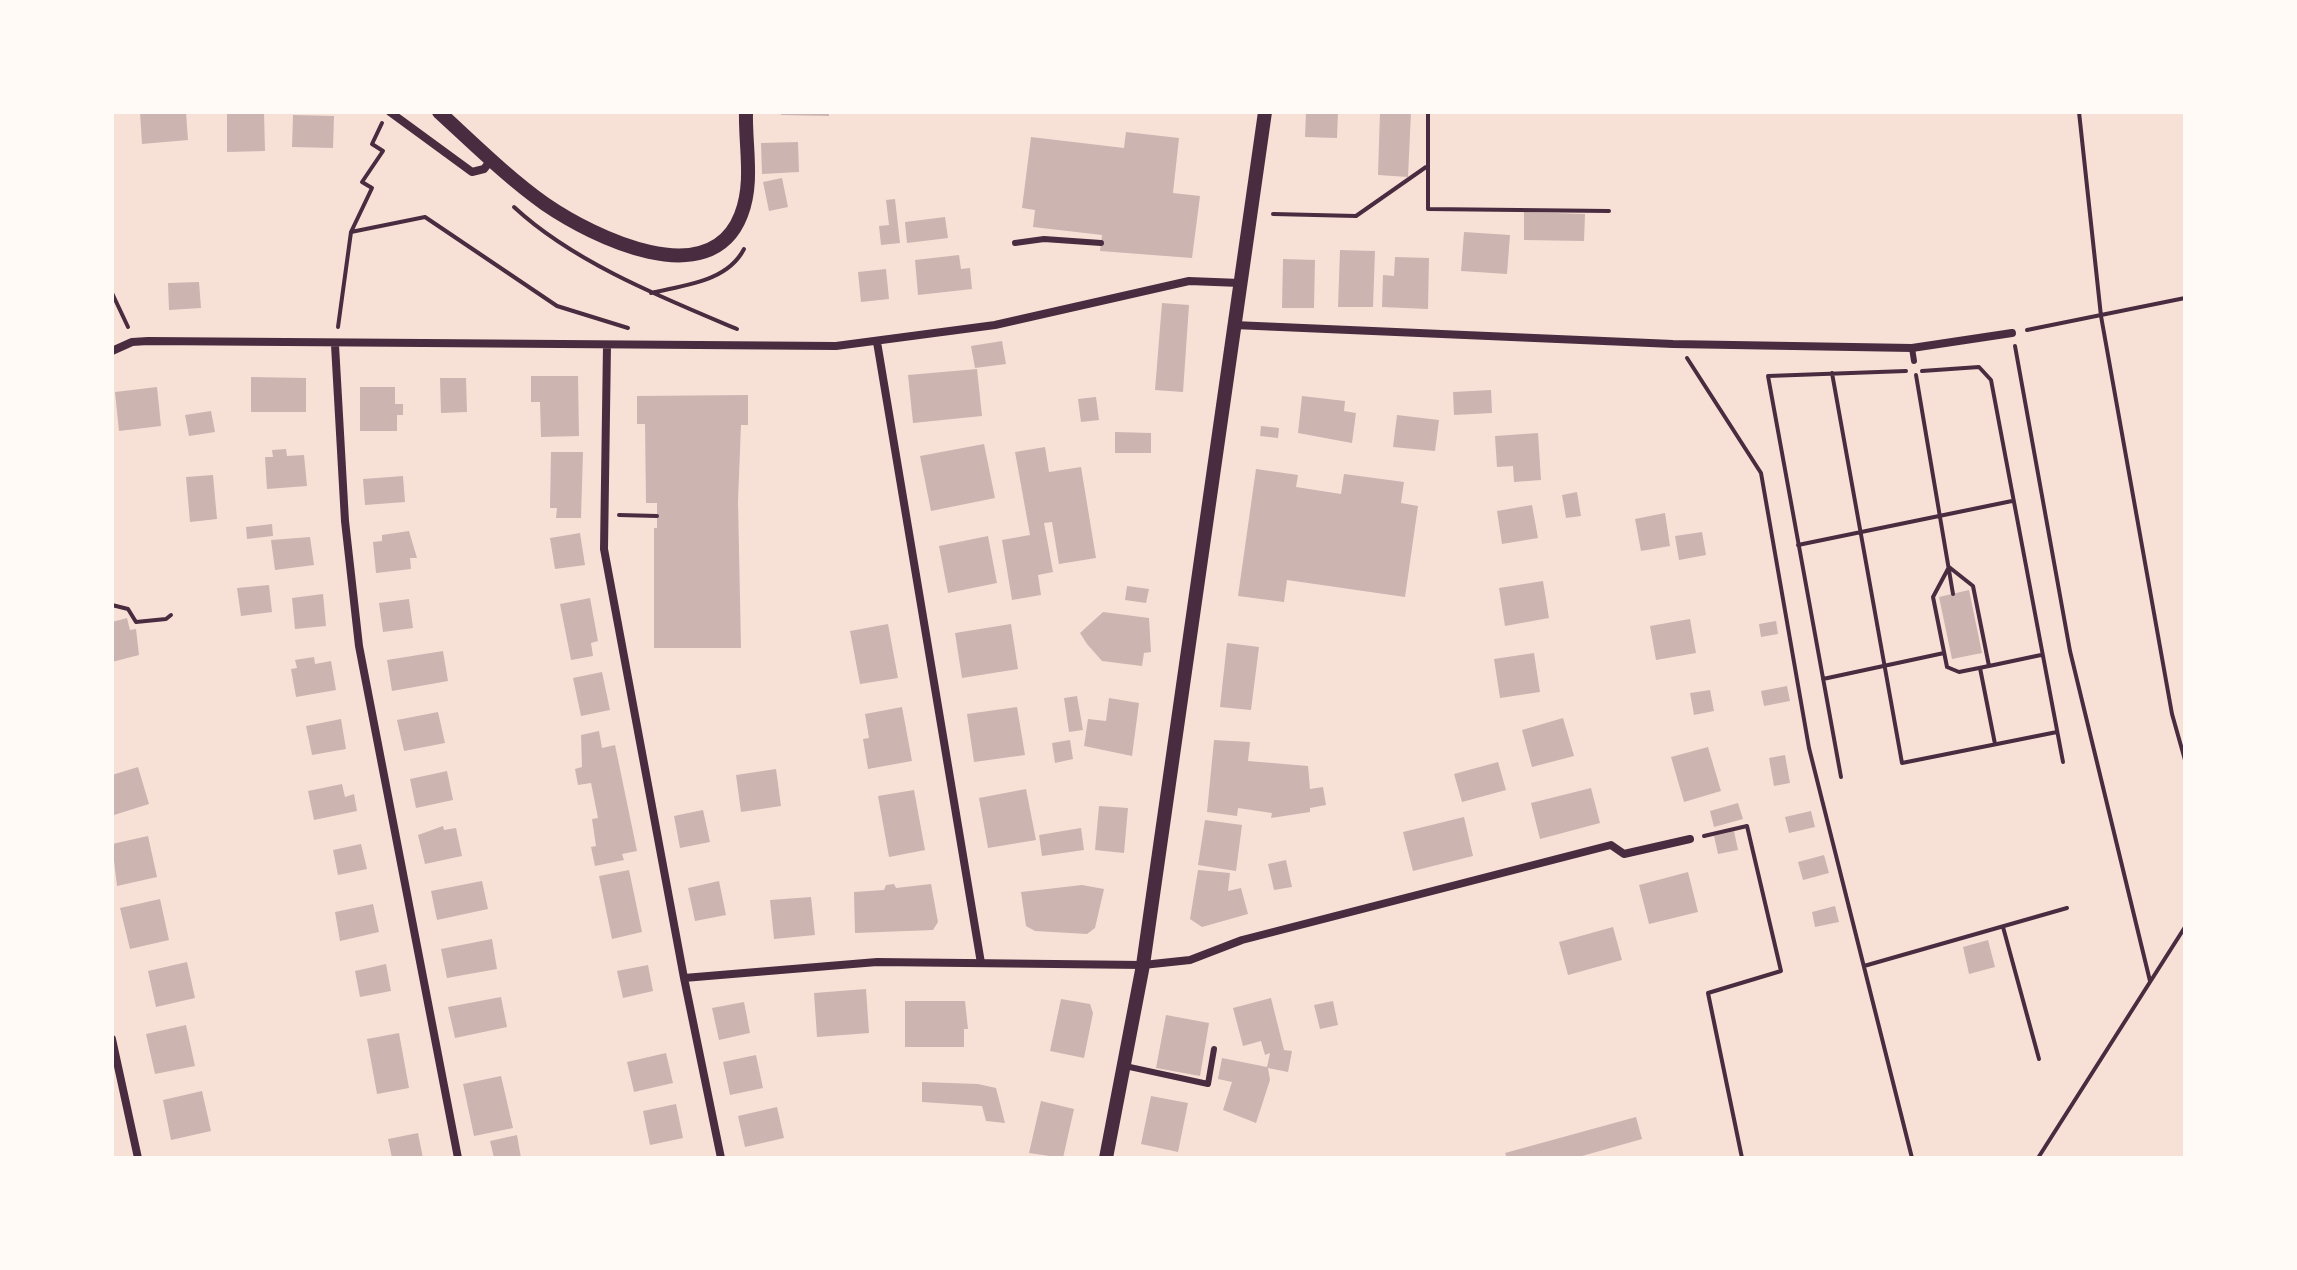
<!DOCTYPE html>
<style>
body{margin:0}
#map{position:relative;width:2297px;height:1270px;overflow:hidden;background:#f7e1d7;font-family:"IBM Plex Sans",sans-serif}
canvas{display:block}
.frame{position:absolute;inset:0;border:114px solid #fffaf5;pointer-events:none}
</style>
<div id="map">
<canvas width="2297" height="1270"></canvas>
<div class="frame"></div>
</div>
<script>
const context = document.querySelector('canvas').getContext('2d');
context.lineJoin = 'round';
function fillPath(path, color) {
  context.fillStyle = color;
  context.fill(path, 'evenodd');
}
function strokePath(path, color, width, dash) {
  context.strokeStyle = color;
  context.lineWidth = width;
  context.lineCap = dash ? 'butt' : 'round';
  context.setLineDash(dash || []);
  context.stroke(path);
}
fillPath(new Path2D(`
 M140,112h46l2,28 -46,4z
 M227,112h37l1,39 -38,1z
 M781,112h48v4l-48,-1z
 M1306,112h32l-1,26 -32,-1z
 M1380,112h31l-3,65 -30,-2z
 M293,115l41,1 -1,32 -41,-1z
 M1126,132l53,6 -6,55 27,3 -8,62 -92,-7 2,-16 -69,-8 2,-17 -13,-2 9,-71 93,11z
 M798,142l1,30 -37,2 -1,-31z
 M782,178l6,29 -19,4 -6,-29z
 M895,199l5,44 -19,2 -2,-19 10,-1 -3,-25z
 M1524,212l61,2 -1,27 -60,-1z
 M945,217l3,21 -41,5 -2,-21z
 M1464,232l46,3 -3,39 -46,-3z
 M1340,250l35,1 -2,56h-35z
 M959,255l2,14 9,-1 2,21 -54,6 -3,-35z
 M1395,257l34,1 -1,51 -46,-2 1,-32 11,1z
 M1283,259l32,1 -1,48h-32z
 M886,269l3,30 -28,3 -3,-30z
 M199,282l2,26 -32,2 -1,-27z
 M1162,303l27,2 -6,87 -28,-2z
 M1002,341l4,23 -31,4 -4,-22z
 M977,369l5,47 -69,7 -5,-48z
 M531,376h47l1,60 -38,1 -1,-35h-9z
 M251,377l55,1v34h-55z
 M440,378h26l1,34 -26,1z
 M157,387l4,39 -42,5 -4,-39z
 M360,387h35v17h8v11h-6v16h-37z
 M1491,390l1,23 -38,2 -1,-23z
 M748,395v30h-7l-3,76 3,147h-87v-120h3v-25h-11l-1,-79h-8v-28z
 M1302,396l43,5 -1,10 12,2 -4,30 -54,-10z
 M1096,397l3,23 -18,2 -3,-23z
 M211,411l4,21 -26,4 -4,-21z
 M1397,415l42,5 -4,31 -42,-4z
 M1261,426l18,2 -1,10 -18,-2z
 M1115,432l36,1v20h-36z
 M1538,433l3,47 -27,2 -1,-16 -16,1 -2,-31z
 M984,444l11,54 -64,13 -11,-55z
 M1045,447l4,25 32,-5 15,91 -37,6 -7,-42 -8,1 9,49 -15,3 3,20 -29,5 -10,-60 28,-5 -15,-83z
 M286,449l1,7 17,-1 3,31 -40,3 -2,-32h8l-1,-7z
 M551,452h32l-2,66h-25l1,-10h-7z
 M1256,469l42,6 -2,12 45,7 3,-20 60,8 -3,21 17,3 -13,91 -118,-17 -3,22 -46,-6z
 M213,475l4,44 -27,3 -4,-45z
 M403,476l2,26 -40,3 -2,-26z
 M1577,492l4,24 -15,2 -4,-23z
 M1532,505l6,33 -36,6 -5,-33z
 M1665,513l5,33 -29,5 -6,-32z
 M272,524l1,12 -26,3 -1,-12z
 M409,531l8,27h-7l1,11 -35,4 -3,-31 9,-1v-6z
 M1702,532l4,23 -27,5 -4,-24z
 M580,533l5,32 -30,4 -5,-31z
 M988,536l9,47 -49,10 -9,-47z
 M310,537l4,28 -39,5 -4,-30z
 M1543,581l6,37 -44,8 -6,-38z
 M269,585l3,27 -31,4 -4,-28z
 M1127,586l22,3 -3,14 -21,-3z
 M1969,590l13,63 -30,6 -13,-62z
 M323,594l3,32 -31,3 -3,-31z
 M590,598l8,43 -7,2 2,13 -22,4 -11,-56z
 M409,599l4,29 -30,4 -4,-29z
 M1103,612l46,6 2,34 -7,1 -2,13 -40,-5 -15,-17 -7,-11z
 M127,618l3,12 6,-1 3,26 -27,7v-40z
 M1690,619l6,34 -40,7 -6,-34z
 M1776,621l2,13 -17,3 -2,-13z
 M888,624l10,54 -38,6 -10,-53z
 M1011,624l7,45 -56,9 -7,-45z
 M1227,643l32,4 -8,63 -31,-3z
 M443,651l5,30 -56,10 -5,-31z
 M1534,653l6,39 -40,6 -6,-39z
 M314,657l1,7 16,-3 5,29 -40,7 -5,-28 6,-1 -2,-8z
 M602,672l8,38 -29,6 -8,-38z
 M1787,686l3,15 -26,5 -3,-15z
 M1710,690l4,21 -20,4 -4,-22z
 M1077,696l6,34 -14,2 -5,-34z
 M1109,698l30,5 -7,53 -48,-10 4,-27 18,2z
 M902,707l10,54 -44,8 -5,-30 6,-1 -4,-24z
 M1017,707l8,48 -51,7 -7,-48z
 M438,712l7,31 -41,8 -7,-31z
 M1563,718l11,38 -42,11 -10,-37z
 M341,719l5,30 -34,6 -6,-29z
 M599,731l3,17 13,-3 22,106 -15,3 2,6 -29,6 -4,-19 5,-1 -4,-27 6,-1 -7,-35 -13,2 -3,-16 7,-2 -1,-32z
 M1070,740l3,19 -18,4 -3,-20z
 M1214,740l36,2 -2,19 60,5 2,23 13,-2 3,18 -16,3v4l-39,6 1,-5 -34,-5 -1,8 -30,-4z
 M1708,747l13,44 -37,11 -13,-45z
 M1785,755l5,28 -16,3 -5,-28z
 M1498,762l8,28 -44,12 -8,-28z
 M138,767l11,37 -35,11 -2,-40z
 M776,769l5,37 -40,6 -5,-37z
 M447,771l6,29 -37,8 -6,-29z
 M342,784l3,13 9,-3 3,17 -43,9 -6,-29z
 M1591,788l9,35 -60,16 -9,-36z
 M1026,789l10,51 -48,8 -9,-50z
 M914,790l11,60 -36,7 -11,-61z
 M1738,803l5,16 -29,8 -4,-16z
 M1099,806l29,2 -4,45 -29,-3z
 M703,810l7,32 -30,6 -6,-32z
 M1811,811l4,16 -26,6 -4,-16z
 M1464,817l9,39 -60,15 -10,-39z
 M1205,820l37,5 -6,46 -38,-6z
 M443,826l1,4 12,-2 6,28 -37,8 -7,-29z
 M1081,828l3,22 -42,6 -3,-21z
 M1734,831l4,19 -20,4 -4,-18z
 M148,836l9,41 -40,9 -5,-42z
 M361,844l6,25 -29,6 -5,-25z
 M1824,855l5,18 -26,7 -5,-18z
 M1286,860l6,27 -18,3 -6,-26z
 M629,870l13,62 -30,7 -13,-63z
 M1198,870l32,3 -2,18 13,-3 7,26 -46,13 -12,-8z
 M1688,872l10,40 -49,12 -10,-39z
 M482,881l6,28 -51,11 -6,-29z
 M719,881l7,34 -31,6 -7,-33z
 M894,884l2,4 35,-4 7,38 -5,8 -78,3 -1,-41 30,-2 2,-5z
 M1082,885l22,4 -9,39 -8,6 -52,-3 -9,-5 -5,-34z
 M811,897l4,38 -41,4 -4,-39z
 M160,899l9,41 -39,9 -10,-41z
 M373,904l6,28 -39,9 -5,-29z
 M1835,906l4,16 -24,5 -3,-15z
 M1613,927l9,33 -54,15 -9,-33z
 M492,939l5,30 -50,9 -6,-29z
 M1988,940l7,27 -26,7 -6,-27z
 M187,962l8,36 -39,9 -8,-36z
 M386,964l5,27 -31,6 -5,-26z
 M648,965l5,26 -30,7 -6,-27z
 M866,989l3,44 -52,4 -3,-44z
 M501,997l6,30 -52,11 -7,-31z
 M1271,998l13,52 8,1 -4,21 -20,-4 2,12 -14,43 -33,-13 9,-28 -14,-3 4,-21 45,9 3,-14 -5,2 -4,-14 -18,5 -10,-38z
 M1061,999l29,5 3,9 -9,45 -34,-7z
 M905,1001h60l3,28h-4v18h-59z
 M1333,1001l5,24 -18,4 -6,-24z
 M744,1002l6,31 -31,7 -7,-32z
 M1166,1015l43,8 -9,53 -44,-8z
 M186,1025l9,41 -40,8 -9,-40z
 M399,1033l10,55 -32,6 -10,-55z
 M666,1053l7,30 -39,9 -7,-30z
 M756,1055l7,33 -33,7 -7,-33z
 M501,1076l12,52 -39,8 -11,-52z
 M922,1082l56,2 18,4 9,35 -19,-2 -4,-15 -60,-4z
 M202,1091l9,40 -40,9 -8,-40z
 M1151,1096l37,7 -10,49 -37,-8z
 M1041,1101l33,8 -11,49 -34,-5z
 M676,1104l7,34 -33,7 -7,-34z
 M777,1107l7,31 -39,9 -7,-31z
 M1636,1117l6,22 -67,19h-68l-2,-5z
 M418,1133l5,25h-31l-4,-19z
 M517,1135l4,23h-27l-4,-17z`), '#ccb4b1');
strokePath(new Path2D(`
 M1428,112v97l181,2
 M2079,112l22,204 71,398 13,46
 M514,207c59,55 149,91 223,122
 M1273,214l83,2 70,-49
 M351,232l74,-15 132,89 71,22
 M112,293l16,34
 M651,293c33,-8 76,-11 93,-44
 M338,327l13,-95 21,-44 -10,-6 21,-31 -11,-7 10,-21
 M2027,330l158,-32
 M2015,346l55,305 80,330
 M1687,358l74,115 48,275 103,410
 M1922,371l57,-4 12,13 72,382
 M1832,373l70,390 155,-31
 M1916,375l37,219
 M619,515l38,1
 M1798,545l214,-44
 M1949,567l24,19 16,80 -30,6 -12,-5 -14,-70z
 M112,605l16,4 8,13 30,-3 5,-4
 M1989,666l52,-11
 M1980,668l15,76
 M1823,679l121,-26
 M1841,777l-73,-401 138,-5
 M1704,836l43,-10 34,145 -73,22 34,165
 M2003,927l36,132
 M1864,966l203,-58
 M2038,1158l147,-231`), '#4a2c40', 4);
strokePath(new Path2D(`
 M1015,243l29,-4 57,4
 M1912,348l2,13
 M1125,1066l83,18 6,-35`), '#4a2c40', 6);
strokePath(new Path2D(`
 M390,112l82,60 12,-3 7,-9
 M1234,325l439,19 239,4 100,-15
 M877,342l104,621
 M335,345l10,176 14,125 99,512
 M607,345l-3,204 80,429 37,180
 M112,351l20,-9 16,-1 688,5 159,-21 194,-44 51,2
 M684,978l193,-16 266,3 47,-5 52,-20 369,-95 13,9 66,-15
 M112,1039l26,119`), '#4a2c40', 8);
strokePath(new Path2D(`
 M439,112c34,31 68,65 106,92 48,33 165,91 196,11 13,-33 4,-69 5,-103
 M1106,1158l37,-193 122,-853`), '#4a2c40', 14);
</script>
